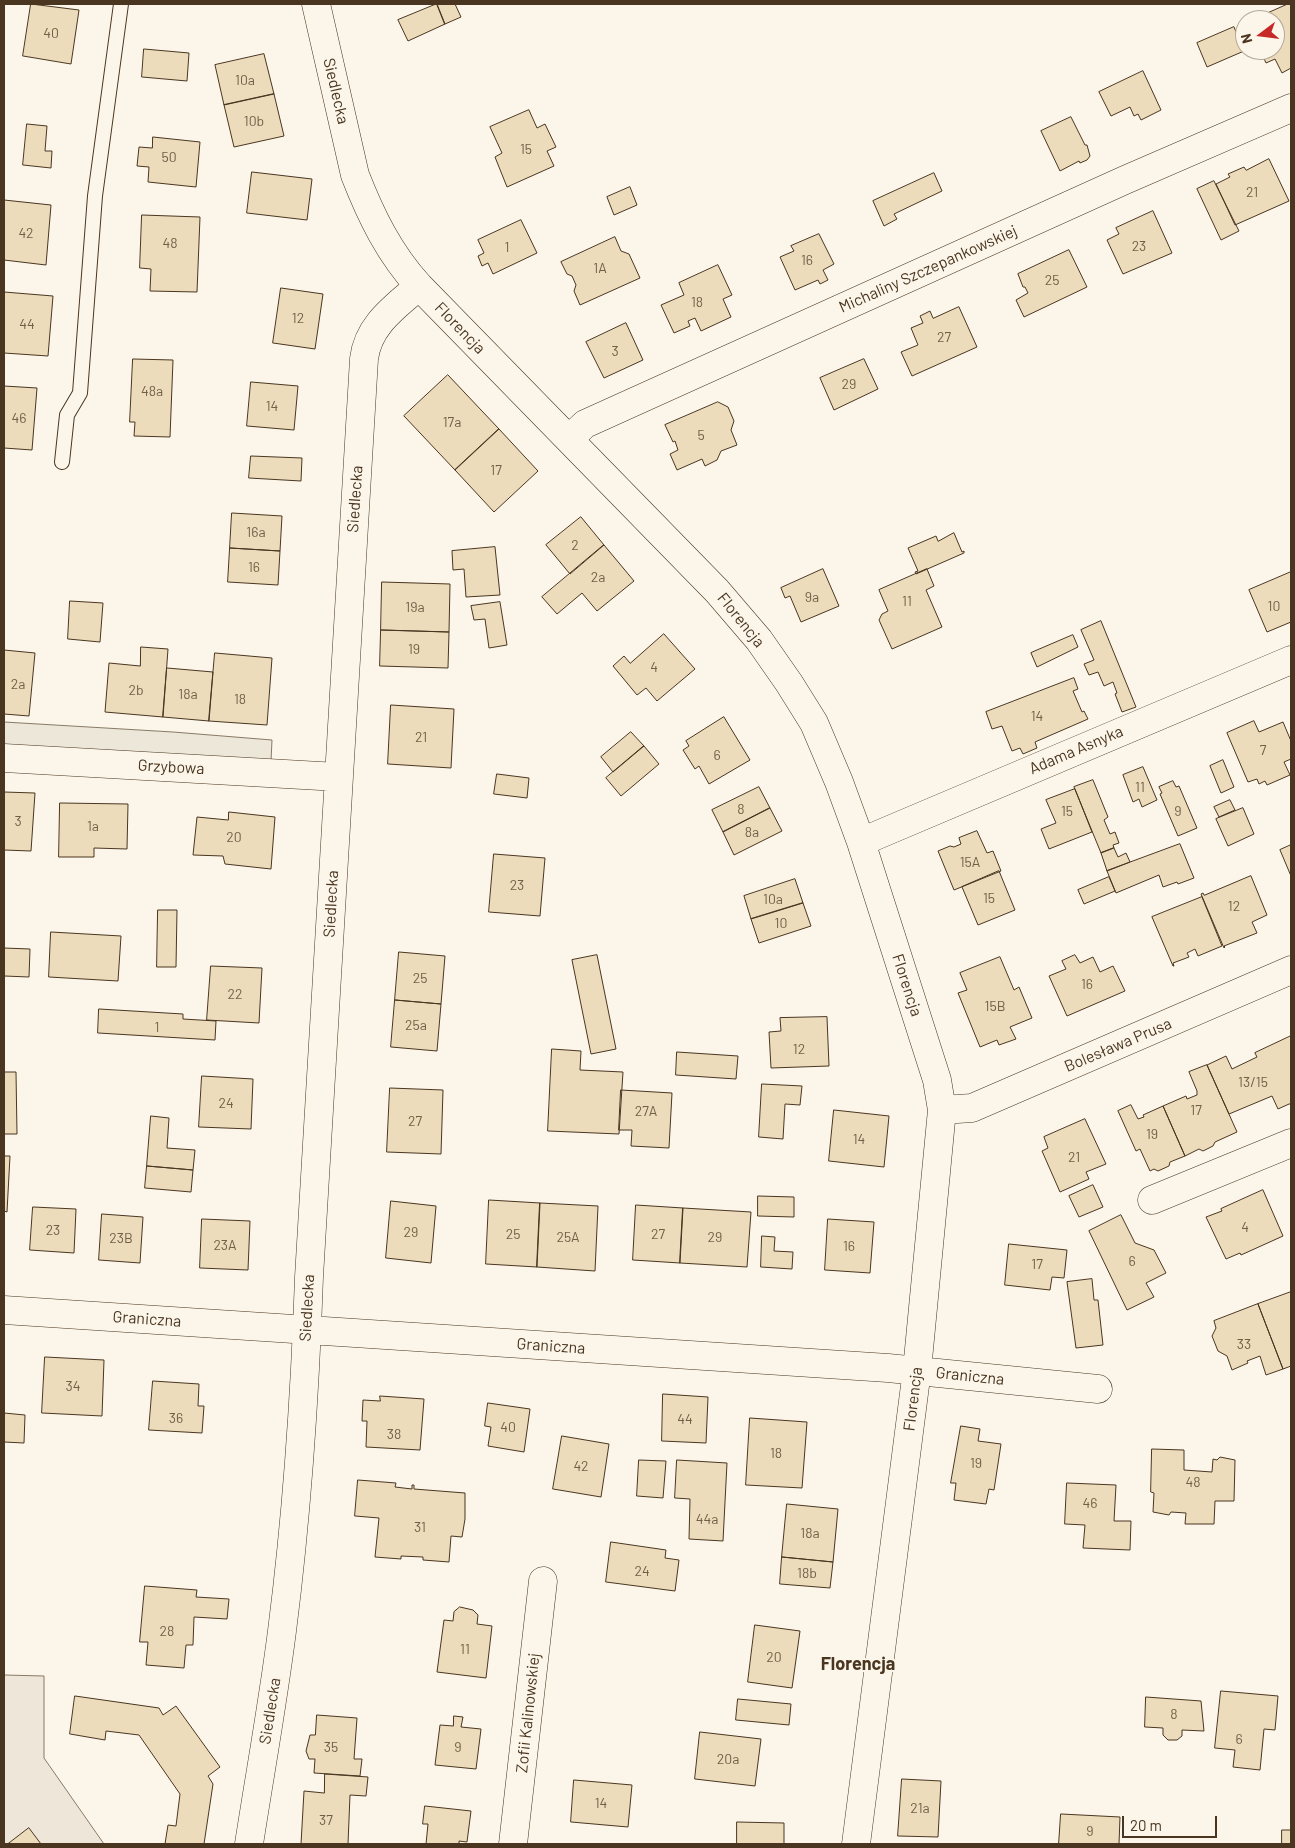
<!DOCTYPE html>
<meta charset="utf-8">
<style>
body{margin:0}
#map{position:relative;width:1295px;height:1848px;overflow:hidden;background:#fbf6e9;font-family:Barlow,sans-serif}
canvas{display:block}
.frame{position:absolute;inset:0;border:5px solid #4a3520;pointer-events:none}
.north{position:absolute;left:1235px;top:10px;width:50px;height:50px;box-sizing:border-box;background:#fbf6e9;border:1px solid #b4a999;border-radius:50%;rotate:255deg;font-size:14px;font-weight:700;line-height:20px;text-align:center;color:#4a3520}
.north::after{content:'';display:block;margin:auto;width:18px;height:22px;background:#c62828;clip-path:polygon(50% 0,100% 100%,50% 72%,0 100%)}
.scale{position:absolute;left:1122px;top:1816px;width:95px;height:22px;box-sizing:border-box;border:2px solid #4a3520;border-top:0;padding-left:6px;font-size:15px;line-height:18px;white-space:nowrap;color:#4a3520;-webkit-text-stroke:4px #fbf6e9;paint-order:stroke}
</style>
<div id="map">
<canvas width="1295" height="1848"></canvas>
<div class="frame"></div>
<div class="north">N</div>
<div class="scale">20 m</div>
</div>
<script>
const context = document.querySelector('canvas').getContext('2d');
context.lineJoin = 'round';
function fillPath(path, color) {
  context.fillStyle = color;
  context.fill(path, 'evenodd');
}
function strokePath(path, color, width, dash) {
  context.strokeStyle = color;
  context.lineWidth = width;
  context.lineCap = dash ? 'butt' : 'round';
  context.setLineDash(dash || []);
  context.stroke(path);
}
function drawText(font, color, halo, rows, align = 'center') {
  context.font = font + ' Barlow,sans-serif';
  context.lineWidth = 4;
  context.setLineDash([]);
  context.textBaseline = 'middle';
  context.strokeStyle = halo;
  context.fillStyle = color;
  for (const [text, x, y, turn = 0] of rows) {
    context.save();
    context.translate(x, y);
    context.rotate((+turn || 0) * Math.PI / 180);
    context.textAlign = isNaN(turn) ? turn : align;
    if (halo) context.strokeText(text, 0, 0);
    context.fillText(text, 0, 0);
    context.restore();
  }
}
const green = new Path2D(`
 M4,1675l40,1v82l60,86h-100z`);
fillPath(green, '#ede6d9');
strokePath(green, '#887966', 1);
const parking = new Path2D(`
 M4,722l169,10 99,8 -1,21 -267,-16z`);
fillPath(parking, '#ede7d9');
strokePath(parking, '#887966', 1);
const building = new Path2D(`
 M31,4l48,6 -8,54 -48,-8z
 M437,4l8,20 -37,17 -10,-21z
 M437,4h18l6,13 -16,7z
 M1288,4h3v64l-9,5 -7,-14 -9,4 -6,-13h15v-30h-18v-2z
 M1234,27l10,24 -37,16 -10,-24z
 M144,49l45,4 -2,28 -45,-4z
 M264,54l10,40 -50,11 -9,-40z
 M1143,71l18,39 -20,10 -3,-6 -4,2 -4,-9 -19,9 -12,-24z
 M274,94l10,42 -50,11 -10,-42z
 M529,110l8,18 8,-4 11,23 -9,4 7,15 -47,21 -12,-30 7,-4 -12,-26z
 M1071,117l14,28h2l3,11 -3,4 -7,3 -1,-2 -19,10 -19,-40z
 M27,124l20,2 -2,25h7l-1,17 -28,-3z
 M153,137l47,5 -4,45 -48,-5 1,-15 -12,-1 2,-19 13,1z
 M1269,159l20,42 -54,24 -19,-41 14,-7 -2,-3 16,-7 2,3z
 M252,172l60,7 -5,41 -60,-7z
 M934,173l8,18 -48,23 3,5 -13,7 -11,-25z
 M1214,181l25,50 -18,9 -24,-51z
 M630,187l7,18 -23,10 -7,-18z
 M4,200l47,5 -5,60 -42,-5z
 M1153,211l19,42 -49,21 -16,-34 12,-6 -3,-6z
 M142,215l58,2 -3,75 -47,-1 1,-22 -11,-1z
 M521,220l16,33 -44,21 -5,-11 -6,3 -4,-10 6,-3 -6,-13z
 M819,234l15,30 -11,6 5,10 -8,4 -2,-4 -23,10 -15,-33 14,-6 -3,-5z
 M615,237l6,14 8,3 11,24 -60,27 -6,-14 2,-6 -4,-9 -5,-2 -6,-12z
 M1069,250l18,37 -63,30 -8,-17 12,-7 -3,-6h-2l-5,-13z
 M718,265l14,30 -9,4 8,18 -30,14 -6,-13 -7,3 2,5 -16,7 -13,-28 23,-10 -5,-12z
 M281,288l42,6 -8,55 -42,-6z
 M4,292l49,4 -5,60 -44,-3z
 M959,307l18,40 -65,29 -11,-24 17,-7 -7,-17 12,-5 -3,-7 10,-5 3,7z
 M626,323l17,37 -39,18 -18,-36z
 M133,359l40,1 -3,77 -36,-1 1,-14h-5z
 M864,359l14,30 -44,21 -14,-32z
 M448,375l51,54 -44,41 -51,-54z
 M251,382l47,4 -4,44 -47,-4z
 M4,386l33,2 -5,62 -28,-2z
 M718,402l10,5 6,14 -3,9 6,15 -16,6 -4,9 -12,6 -3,-7 -25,11 -7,-16 8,-4 -3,-9 -2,1 -8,-17z
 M499,429l39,42 -44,41 -39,-42z
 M251,456l51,2 -1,23 -52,-3z
 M232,513l50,3 -2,35 -50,-3z
 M581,517l23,28 -34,29 -24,-29z
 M954,533l8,19 2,-1v2l-48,21 -1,-2 3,-1 -10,-23 28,-12 2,5z
 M604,545l30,36 -37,30 -15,-18 -25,21 -15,-17z
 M495,547l5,48 -34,2 -2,-28 -11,1 -1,-19z
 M230,548l50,3 -2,34 -50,-3z
 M823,569l16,37 -38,16 -11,-26 -5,2 -4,-10z
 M927,569l7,17 -8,4 16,37 -50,22 -13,-29 3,-6 6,-3 -9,-21z
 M1291,572v50l-24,10 -18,-42z
 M382,582l68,2 -1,48 -68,-2z
 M70,601l33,2 -3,39 -32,-3z
 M500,602l7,43 -18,3 -4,-29 -11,1 -3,-14z
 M1101,621l35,86 -14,5 -7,-18 2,-1 -4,-11 -9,4 -6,-14 -9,3 -5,-11 10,-4 -13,-30z
 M381,630l68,2 -1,36 -68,-2z
 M664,634l31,35 -38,32 -11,-13 -9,7 -24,-29 11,-10 6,7z
 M1073,635l5,12 -41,20 -6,-14z
 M141,647l27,2 -5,68 -58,-5 4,-49 31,3z
 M4,650l31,3 -6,63 -25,-2z
 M215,653l57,5 -5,67 -58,-4z
 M167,668l46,4 -4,49 -46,-4z
 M1074,678l4,11 -5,2 9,21 2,-1 4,8 -53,23 2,6 -14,6 -3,-6 -8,3 -10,-25 -10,3 -6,-17z
 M391,705l63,4 -3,59 -63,-4z
 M724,717l26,43 -41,24 -10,-18 -4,3 -12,-19 6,-4 -3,-5z
 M1254,721l5,11 24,-10 8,19v18l-7,3 6,13 -23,10 -2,-4 -6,3 -2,-5 -9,3 -21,-49z
 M631,732l13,14 -31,26 -12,-15z
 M644,746l15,18 -38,32 -15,-18z
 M1223,760l11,27 -13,6 -11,-27z
 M1143,767l14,33 -15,7 -3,-8 -6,3 -10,-27z
 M497,774l32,4 -2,20 -33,-4z
 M1093,780l15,37 -4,3 6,14 5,-2 4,11 -6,2 1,3 -13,5 -27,-66z
 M1173,781l3,6 3,-1 18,42 -19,8 -18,-42 2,-1 -3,-6z
 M759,787l11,21 -47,24 -11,-22z
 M1075,789l17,43 -43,17 -8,-20 15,-6 -10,-23z
 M4,792l31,1 -4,58 -27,-1z
 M1230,800l5,10 -16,7 -5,-10z
 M60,803l68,1 -1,45 -33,-1v9h-35z
 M770,808l12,23 -48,24 -11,-23z
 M1243,808l11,26 -26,12 -12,-27z
 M229,812l46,5 -4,52 -46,-5 -2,-8 -30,-1 4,-38 31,3z
 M977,831l10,22 6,-2 8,20 -47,19 -16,-39 12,-5 4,1 7,-3 -2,-6z
 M1180,844l14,34 -16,6 -1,-2 -14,5 -4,-12 -43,18 -9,-22z
 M1291,845v31l-11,-26z
 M1114,848l4,9 8,-4 4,9 -23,9 -6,-18z
 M494,854l51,4 -5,58 -51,-4z
 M999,871l16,39 -37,15 -16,-38z
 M1251,876l16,39 -15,7 5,11 -33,13 1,1 -1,1 -23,-54 2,-1 1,2z
 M1109,877l6,14 -31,13 -6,-14z
 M795,879l8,24 -52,16 -7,-23z
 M1202,897l20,49 -24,10 -3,-7 -8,4 2,4 -16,6 1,3h-1l-21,-49z
 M803,903l8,23 -52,17 -8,-24z
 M158,910h19l-1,57h-19z
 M51,932l70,4 -3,45 -69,-4z
 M4,948l26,1 -1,28 -25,-1z
 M399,952l46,4 -4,48 -46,-4z
 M597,955l19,94 -25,5 -19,-94z
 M1075,955l5,8 13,-6 7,15 13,-6 12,25 -58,25 -18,-40 17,-7 -4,-8z
 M1000,957l14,33 5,-3 13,31 -22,9 6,12 -17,6 -2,-5 -17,7 -22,-54 9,-3 -7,-17z
 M211,966l51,2 -3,55 -52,-3z
 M395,1000l46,4 -4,47 -46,-4z
 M99,1009l84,5v5l33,2 -1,19 -117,-7z
 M827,1017l2,49 -58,2 -2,-36 12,-1 -1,-13z
 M1291,1036v68h-2l-11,5 -6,-13 -43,18 -22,-49 19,-9 6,13 25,-12 -2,-4z
 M552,1049l29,2 -1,19 43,2 -4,62 -71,-3z
 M677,1052l61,4 -2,23 -60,-4z
 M1207,1065l30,67 -22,10 -2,4 -10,5 -4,-2 -14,7 -22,-50 23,-10 1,3 10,-4v-4l-8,-19z
 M4,1072h12l1,62h-13z
 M202,1076l51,3 -2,50 -52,-2z
 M762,1084l40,2 -2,19 -15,-1 -2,35 -24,-2z
 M390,1088l53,2 -2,64 -54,-2z
 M621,1090l51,3 -3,55 -38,-2 1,-16h-13z
 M1131,1105l7,14 6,-2 -1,-2 20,-9 22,50 -15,6 -1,4 -11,5 -4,-2 -4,2 -10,-22 -4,2 -18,-40z
 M834,1110l55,6 -5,51 -55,-6z
 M151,1116l18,2 -2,30 28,2 -2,20 -46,-4z
 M1085,1119l21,45 -20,8 3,7 -29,13 -18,-41 6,-3 -4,-11z
 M4,1156h6l-3,56 -3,-1z
 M147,1166l46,4 -2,22 -46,-4z
 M1093,1185l10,22 -24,10 -10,-21z
 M1263,1190l20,46 -42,19 -1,-2 -14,6 -20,-42 16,-6 -1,-2z
 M758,1196l36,1v20l-36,-1z
 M489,1200l51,3 -3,64 -51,-3z
 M391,1201l45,5 -5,57 -45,-5z
 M540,1203l58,3 -3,65 -58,-4z
 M636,1205l47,3 -3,55 -47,-3z
 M33,1207l43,2 -2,44 -44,-3z
 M683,1208l68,4 -4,55 -67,-4z
 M102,1214l41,3 -3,46 -41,-3z
 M1121,1215l14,28 19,7 12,23 -20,10 8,14 -27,13 -38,-79z
 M202,1219l48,2 -2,49 -48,-2z
 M828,1219l46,3 -4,51 -45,-3z
 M762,1236l13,1 -1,14 19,1 -1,17 -31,-2z
 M1009,1244l58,6 -3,28 -12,-1 -2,13 -45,-5z
 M1092,1279l2,21h4l5,45 -27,3 -9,-66z
 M1291,1292v74l-8,3 -25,-65z
 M1258,1304l25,65 -17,6 -6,-19 -13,5 1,2 -16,7 -5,-14 -9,-5 -6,-15 4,-8 -2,-7z
 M45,1357l59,3 -2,56 -60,-3z
 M153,1381l46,3 -1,22h6l-2,27 -53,-3z
 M663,1394l45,3 -2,46 -44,-2z
 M380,1396l44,3 -4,51 -54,-3 1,-26h-5l1,-21 17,1z
 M488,1403l42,6 -6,43 -36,-6 3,-19 -6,-1z
 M4,1413l21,2 -1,28 -20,-1z
 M750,1418l57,4 -5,66 -56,-3z
 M961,1426l19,3 -2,12 23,3 -7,46 -5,-1 -3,15 -32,-4 2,-17h-5z
 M562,1436l47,8 -8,53 -48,-8z
 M1152,1449l32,1v20l28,2 1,-13 4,1 3,-3 15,3 -1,41h-19l-1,23h-29l1,-11 -15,-1 -2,3 -16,-3 1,-19 -3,-1z
 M639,1460l27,1 -3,37 -26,-2z
 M677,1460l50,3 -4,78 -34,-2 1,-40 -15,-1z
 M358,1480l38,3 -1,4 17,2v-4h2v4l51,4v26l-3,18 -11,-1 -2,26 -26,-2v-3l-22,-1v3l-26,-2 4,-39 -24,-2z
 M1067,1483l49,2 -2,36h17l-1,29 -47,-2 2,-23 -20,-1z
 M787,1504l51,5 -5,53 -51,-5z
 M611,1542l55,8 -1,8 14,2 -4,31 -69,-9z
 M782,1557l51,5 -3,26 -50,-4z
 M145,1586l52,4 -1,7 33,2 -2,20 -33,-2 -1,28h-7l-2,23 -38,-3 2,-23h-8z
 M460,1607l13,3 5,5 -1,9 15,2 -6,52 -49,-6 7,-52 9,1 1,-9z
 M755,1625l45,6 -8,57 -44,-6z
 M1221,1691l57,5 -3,34 -11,-1 -4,41 -27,-3 2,-17 -20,-2z
 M75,1696l84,12 4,7 13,-9 44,61 -12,9 5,8 -9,60h-39l3,-19 8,1 4,-32 -41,-59 -33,-4 -1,9 -35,-6z
 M1146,1697l55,4 3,30 -22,-1v6l-5,4h-9l-5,-5v-7l-18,-1z
 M738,1699l53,5 -2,21 -53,-5z
 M317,1715l40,3 -3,41h8l-2,17 -46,-3 1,-14h-6l-3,-8 4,-16h5z
 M454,1716l9,1 -2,10 20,2 -5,40 -41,-4 5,-40 13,1z
 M700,1732l61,7 -6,47 -60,-7z
 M325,1774l43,3 -2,19 -16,-1 -2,49h-47l3,-53 20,2z
 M902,1779l39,2 -3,56 -40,-1z
 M574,1780l58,5 -4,42 -57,-5z
 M425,1806l46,5 -4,31 -8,-1v3h-33l2,-20h-5z
 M1061,1814l59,3 -1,27h-60z
 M737,1822l47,1v21h-47z
 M29,1828l12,16h-33z
 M1282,1830h9v14h-9z`);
fillPath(building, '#ecdcbc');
strokePath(building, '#4a3520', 1);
const lane = new Path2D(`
 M62,462l5,-47 13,-22 15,-197 26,-192`);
const street = new Path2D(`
 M419,286l298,305 42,49 30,43 25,40 25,59 22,60 76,238 5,30 -25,260 -61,474
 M569,439l16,-15 540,-244 166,-72
 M4,758l334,19
 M861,842l430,-182
 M942,1110l30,-2 319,-138
 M1152,1200l139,-57
 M4,1310l884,58 210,21
 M249,1844c11,-71 24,-142 33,-213 15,-117 23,-236 27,-354l55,-918c4,-34 31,-52 55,-73 -30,-33 -48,-70 -64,-111l-39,-171
 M513,1844l30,-263`);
strokePath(lane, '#4a3520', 16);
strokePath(street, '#4a3520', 29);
strokePath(lane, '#fbf6e9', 14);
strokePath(street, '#fbf6e9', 28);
drawText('14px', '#725f47', null, [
 ["40",51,33],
 ["10a",245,80],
 ["10b",254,121],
 ["15",526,149],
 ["50",169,157],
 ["21",1252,192],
 ["42",26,233],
 ["48",170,243],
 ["23",1139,246],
 ["1",507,247],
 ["16",807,260],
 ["1A",600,268],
 ["25",1052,280],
 ["18",697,302],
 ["12",298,318],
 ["44",27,324],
 ["27",944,337],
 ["3",615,351],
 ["29",849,384],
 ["48a",152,391],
 ["14",272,406],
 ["46",19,418],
 ["17a",452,422],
 ["5",701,435],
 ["17",496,470],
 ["16a",256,532],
 ["2",575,545],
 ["16",254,567],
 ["2a",598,577],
 ["9a",812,597],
 ["11",907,601],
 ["10",1274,606],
 ["19a",415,607],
 ["19",414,649],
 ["4",654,667],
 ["2a",18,684],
 ["2b",136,690],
 ["18a",188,694],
 ["18",240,699],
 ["14",1037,716],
 ["21",421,737],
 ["7",1263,750],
 ["6",717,755],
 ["11",1140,787],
 ["8",741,809],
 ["15",1067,811],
 ["9",1178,811],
 ["3",18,821],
 ["1a",93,826],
 ["8a",752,832],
 ["20",234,837],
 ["15A",970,862],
 ["23",517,885],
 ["15",989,898],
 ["10a",773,899],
 ["12",1234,906],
 ["10",781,923],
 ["25",420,978],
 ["16",1087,984],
 ["22",235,994],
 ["15B",995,1006],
 ["25a",416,1025],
 ["1",157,1027],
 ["12",799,1049],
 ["13/15",1253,1082],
 ["24",226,1103],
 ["17",1196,1110],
 ["27A",646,1111],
 ["27",415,1121],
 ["19",1152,1134],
 ["14",859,1139],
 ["21",1074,1157],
 ["4",1245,1227],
 ["23",53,1230],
 ["29",411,1232],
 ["25",513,1234],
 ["27",658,1234],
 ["25A",568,1237],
 ["29",715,1237],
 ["23B",121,1238],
 ["23A",225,1245],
 ["16",849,1246],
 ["6",1132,1261],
 ["17",1037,1264],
 ["33",1244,1344],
 ["34",73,1386],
 ["36",176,1418],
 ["44",685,1419],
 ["40",508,1427],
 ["38",394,1434],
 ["18",776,1453],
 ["19",976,1463],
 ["42",581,1466],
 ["48",1193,1482],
 ["46",1090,1503],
 ["44a",707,1519],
 ["31",420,1527],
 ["18a",810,1533],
 ["24",642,1571],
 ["18b",807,1573],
 ["28",167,1631],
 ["11",465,1649],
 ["20",774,1657],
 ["8",1174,1714],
 ["6",1239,1739],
 ["35",331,1747],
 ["9",458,1747],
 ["20a",728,1759],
 ["14",601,1803],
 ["21a",920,1808],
 ["37",326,1820],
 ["9",1090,1831]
]);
drawText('16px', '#4a3520', '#fbf6e9', [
 ["Siedlecka",336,91,77],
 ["Michaliny Szczepankowskiej",928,269,-24],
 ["Florencja",460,328,46],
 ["Siedlecka",355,499,-86],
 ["Florencja",741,620,51],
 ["Adama Asnyka",1076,750,-23],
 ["Grzybowa",171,767,3],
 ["Siedlecka",331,904,-87],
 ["Florencja",907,985,72],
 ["Bolesława Prusa",1118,1045,-23],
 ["Siedlecka",307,1308,-87],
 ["Graniczna",147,1319,4],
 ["Graniczna",551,1346,4],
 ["Graniczna",970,1376,6],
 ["Florencja",913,1399,-83],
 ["Siedlecka",270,1711,-81],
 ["Zofii Kalinowskiej",528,1713,-84]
]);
drawText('bold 18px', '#4a3520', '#fbf6e9', [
 ["Florencja",858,1664]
]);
</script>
